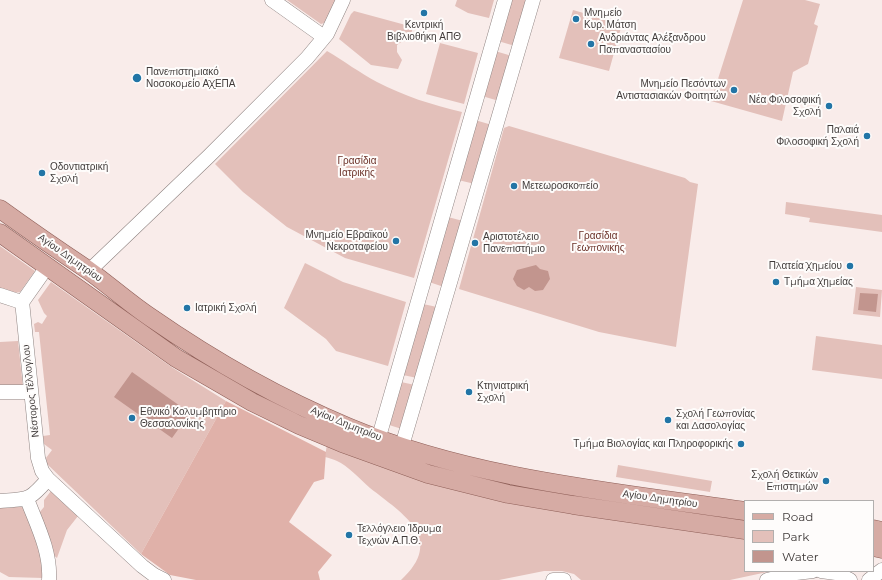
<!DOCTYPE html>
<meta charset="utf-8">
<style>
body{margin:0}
#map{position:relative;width:882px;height:580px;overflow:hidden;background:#f9ecea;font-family:Montserrat,sans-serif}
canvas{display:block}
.legend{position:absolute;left:744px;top:500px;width:130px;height:72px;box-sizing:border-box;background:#fefcfb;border:1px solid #b2afae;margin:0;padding:5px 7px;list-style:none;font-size:12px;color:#403b3a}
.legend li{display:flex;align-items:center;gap:8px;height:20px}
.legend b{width:20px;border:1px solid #b2afae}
</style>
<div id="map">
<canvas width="882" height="580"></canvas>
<ul class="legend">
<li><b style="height:5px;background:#d6aba4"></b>Road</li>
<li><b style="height:11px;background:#e3c0ba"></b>Park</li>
<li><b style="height:11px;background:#c2958e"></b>Water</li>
</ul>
</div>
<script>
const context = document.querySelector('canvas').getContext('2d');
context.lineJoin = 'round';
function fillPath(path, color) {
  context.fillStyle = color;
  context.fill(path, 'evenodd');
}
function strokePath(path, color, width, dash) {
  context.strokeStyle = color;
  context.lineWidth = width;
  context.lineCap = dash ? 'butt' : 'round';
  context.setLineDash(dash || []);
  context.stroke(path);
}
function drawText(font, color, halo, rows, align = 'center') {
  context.font = font + ' Montserrat,sans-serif';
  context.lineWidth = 4;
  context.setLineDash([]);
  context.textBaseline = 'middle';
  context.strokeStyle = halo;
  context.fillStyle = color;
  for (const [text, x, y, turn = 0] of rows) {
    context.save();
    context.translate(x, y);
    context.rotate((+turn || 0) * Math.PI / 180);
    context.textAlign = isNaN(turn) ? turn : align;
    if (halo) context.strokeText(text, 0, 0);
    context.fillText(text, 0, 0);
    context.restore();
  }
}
fillPath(new Path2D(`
 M287,0h50l-10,22 -6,2z
 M457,0h37l-5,18 -21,-5 -13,-7z
 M510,0h17l-12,46 -17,-5z
 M743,0h62l15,4 -6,20 4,2 -10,38 -15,8 -11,49 -71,-20z
 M573,10l49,14 -13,47 -50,-13z
 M354,11l59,16 -3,11 -6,2 -7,5v7l5,8 -4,9 -27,-4 -32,-26 12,-25z
 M440,43l38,10 -14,51 -38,-10z
 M327,51c17,10 33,22 50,31 27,14 55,23 85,30l-48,166 -69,-20 -58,-31 -44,-35 -28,-28z
 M495,51l17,5 -13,45 -17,-5z
 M475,120l17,5 -17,59 -17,-4z
 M509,126l176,52 5,4 8,2 -22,163 -77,-15 -140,-43 45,-161z
 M786,202l96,13v17l-73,-10 1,-4 -25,-4z
 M448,217l15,4 -19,66 -15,-5z
 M0,246l35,25 -15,21 -6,1 -14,-5z
 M305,263l38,19 63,20 -18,64 -52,-15 -10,-12 -42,-31z
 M51,282l122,86 53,33 -85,153 -94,-90 -1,-6 6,-8 -8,-6 -1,-8 7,-1 -11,-103h-4l-1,-8 4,-2 4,2 5,-8 -3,-3 -6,-13z
 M856,287l26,3 -2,27 -27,-3z
 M423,304l14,3 -20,71 -14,-3z
 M816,336l66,9v34l-70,-9z
 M18,341l5,46 -23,1v-46z
 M401,382l14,3 -13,44 -13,-4z
 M327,444l19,8 399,85v34h27l-42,9h-149l-7,-6 -12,-3h-18l-45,9h-98c45,-41 2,-66 -31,-92 -9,-8 -23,-23 -33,-27 -4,-2 -8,-3 -12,-4z
 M618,465l94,16 -2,11 -94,-15z
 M51,491l27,25 -11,14 -10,28 -4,-3 -15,-41 6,-7v-7z
 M17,505l7,3 20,50 -1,20 -34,-1 -9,-5v-66z`), '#e3c0ba');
fillPath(new Path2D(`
 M226,401l100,51 -2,27 -10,3 -25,40 43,33 -14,17 2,8h-124l-26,-5 -29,-21z`), '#e0b1a9');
fillPath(new Path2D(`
 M536,265l4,4 8,2 2,8 -7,11 -8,1 -6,-4 -5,3 -7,-4 -4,-7 4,-9z
 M860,293l18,1 -2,18 -18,-2z
 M132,372l58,41 -18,25 -58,-41z`), '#c2958e');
const minor = new Path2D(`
 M272,0l52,37
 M89,271l120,-115 98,-98 20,-24 16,-34
 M0,295l18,6h5l24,-34
 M22,301l16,157 4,13 6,8 94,87 12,9 10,5
 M0,392h31
 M376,447l129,-447
 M399,456l134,-456
 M27,499c10,26 24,53 22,81
 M0,501c29,-2 29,0 48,-22
 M821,571l15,2 14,7
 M553,580h11
 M767,580l29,-7 17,-2
 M869,580l13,-10`);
const major = new Path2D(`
 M0,209c29,21 58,41 88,61 21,15 41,33 62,47 62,43 128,81 198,110 124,52 265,65 397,84
 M0,233l176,125 76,44 47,23 43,18 86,31 80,20 65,11 172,25
 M873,529l9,2
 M873,547l9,2`);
strokePath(minor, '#8e8381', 15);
strokePath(major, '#8f5f58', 19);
strokePath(minor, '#fff', 14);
strokePath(major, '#d6aba4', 18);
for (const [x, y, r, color] of [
 [424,13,4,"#2275a6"],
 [576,19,4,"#2275a6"],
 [591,44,4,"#2275a6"],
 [137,78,5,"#2275a6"],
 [734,90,4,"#2275a6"],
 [829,106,4,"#2275a6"],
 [867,136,4,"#2275a6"],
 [42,173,4,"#2275a6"],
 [514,186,4,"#2275a6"],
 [396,241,4,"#2275a6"],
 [475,243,4,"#2275a6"],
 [850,266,4,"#2275a6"],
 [776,282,4,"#2275a6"],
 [187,308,4,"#2275a6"],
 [469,392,4,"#2275a6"],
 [132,418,4,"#2275a6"],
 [668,420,4,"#2275a6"],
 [741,444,4,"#2275a6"],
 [826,481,4,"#2275a6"],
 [349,535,4,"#2275a6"]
]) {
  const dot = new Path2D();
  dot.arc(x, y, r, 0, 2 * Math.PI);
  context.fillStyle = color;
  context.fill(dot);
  strokePath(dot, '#fefcfb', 1.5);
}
drawText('10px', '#403b3a', '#fefcfb', [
 ["Μνημείο",584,13],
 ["Κυρ. Μάτση",584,25],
 ["Κεντρική",424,25,"center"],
 ["Βιβλιοθήκη ΑΠΘ",424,37,"center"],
 ["Ανδριάντας Αλέξανδρου",599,38],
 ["Παπαναστασίου",599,50],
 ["Πανεπιστημιακό",146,72],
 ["Νοσοκομείο ΑΧΕΠΑ",146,84],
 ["Μνημείο Πεσόντων",726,84,"right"],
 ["Αντιστασιακών Φοιτητών",726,96,"right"],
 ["Νέα Φιλοσοφική",821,100,"right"],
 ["Σχολή",821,112,"right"],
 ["Παλαιά",859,130,"right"],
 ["Φιλοσοφική Σχολή",859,142,"right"],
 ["Οδοντιατρική",50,167],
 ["Σχολή",50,179],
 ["Μετεωροσκοπείο",522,186],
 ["Μνημείο Εβραϊκού",388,235,"right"],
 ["Νεκροταφείου",388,247,"right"],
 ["Αριστοτέλειο",483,237],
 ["Πανεπιστήμιο",483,249],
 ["Πλατεία Χημείου",842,266,"right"],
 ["Τμήμα Χημείας",784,282],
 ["Ιατρική Σχολή",195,308],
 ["Κτηνιατρική",477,386],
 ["Σχολή",477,398],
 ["Εθνικό Κολυμβητήριο",140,412],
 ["Θεσσαλονίκης",140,424],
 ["Σχολή Γεωπονίας",676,414],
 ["και Δασολογίας",676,426],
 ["Τμήμα Βιολογίας και Πληροφορικής",733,444,"right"],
 ["Σχολή Θετικών",818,475,"right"],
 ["Επιστημών",818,487,"right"],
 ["Τελλόγλειο Ίδρυμα",357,529],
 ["Τεχνών Α.Π.Θ.",357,541]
], 'left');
drawText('10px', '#6a3027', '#fefcfb', [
 ["Γρασίδια",357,161],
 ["Ιατρικής",357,173],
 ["Γρασίδια",598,236],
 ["Γεωπονικής",598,248]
]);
drawText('10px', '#403b3a', '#fefcfb', [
 ["Αγίου Δημητρίου",70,258,35],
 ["Νέστορος Τέλλογλου",31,391,-96],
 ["Αγίου Δημητρίου",346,424,22],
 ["Αγίου Δημητρίου",660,499,8]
]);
</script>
